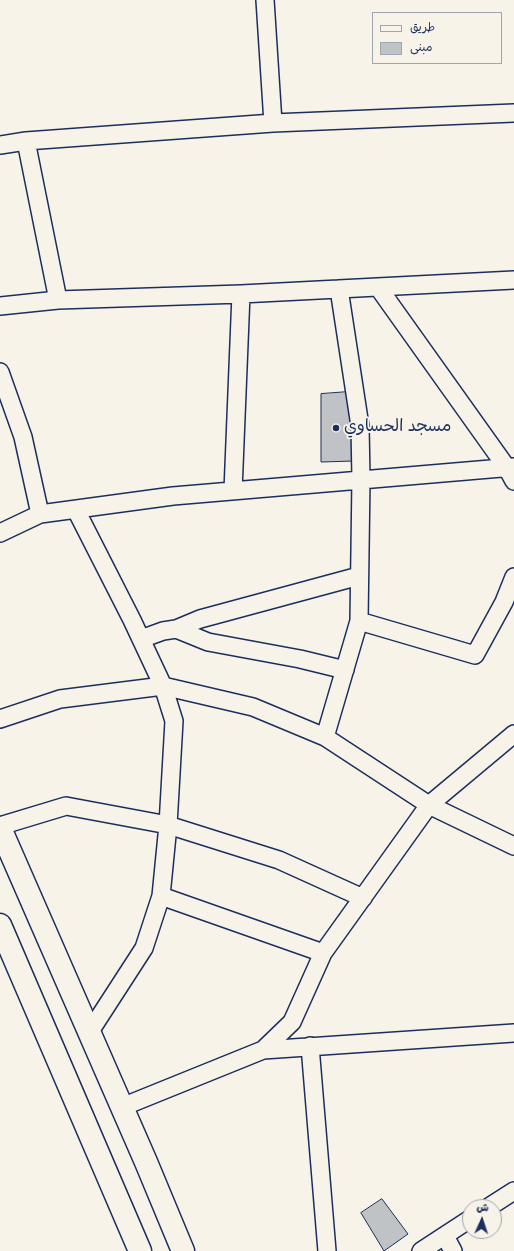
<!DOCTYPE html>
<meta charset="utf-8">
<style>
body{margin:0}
#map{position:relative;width:514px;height:1251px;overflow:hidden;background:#f7f3e8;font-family:"Indie Flower","Playpen Sans Arabic",sans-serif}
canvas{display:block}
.legend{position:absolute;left:372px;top:12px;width:130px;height:52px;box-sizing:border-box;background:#f7f3e8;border:1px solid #9fa5b1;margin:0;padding:5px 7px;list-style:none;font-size:12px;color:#1b2f5e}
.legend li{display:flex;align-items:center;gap:8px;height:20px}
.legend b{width:20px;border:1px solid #9fa5b1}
.north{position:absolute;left:462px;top:1199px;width:40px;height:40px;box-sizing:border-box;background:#f7f3e8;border:1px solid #9fa5b1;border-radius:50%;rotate:3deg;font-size:11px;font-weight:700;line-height:16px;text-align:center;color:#1b2f5e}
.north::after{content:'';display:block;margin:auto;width:14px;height:18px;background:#1b2f5e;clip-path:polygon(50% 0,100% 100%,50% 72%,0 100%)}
</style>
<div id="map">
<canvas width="514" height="1251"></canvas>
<ul class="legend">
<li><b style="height:5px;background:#f7f3e8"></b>طريق</li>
<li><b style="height:11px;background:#c0c3c5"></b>مبنى</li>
</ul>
<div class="north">ش</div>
</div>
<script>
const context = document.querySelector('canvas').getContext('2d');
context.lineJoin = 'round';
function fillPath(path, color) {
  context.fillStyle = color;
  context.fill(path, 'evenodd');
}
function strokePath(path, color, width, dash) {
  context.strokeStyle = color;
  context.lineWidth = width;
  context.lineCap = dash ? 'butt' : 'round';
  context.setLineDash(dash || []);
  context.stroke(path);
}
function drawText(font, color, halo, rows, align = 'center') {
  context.font = font + ' "Indie Flower","Playpen Sans Arabic",sans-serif';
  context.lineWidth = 3.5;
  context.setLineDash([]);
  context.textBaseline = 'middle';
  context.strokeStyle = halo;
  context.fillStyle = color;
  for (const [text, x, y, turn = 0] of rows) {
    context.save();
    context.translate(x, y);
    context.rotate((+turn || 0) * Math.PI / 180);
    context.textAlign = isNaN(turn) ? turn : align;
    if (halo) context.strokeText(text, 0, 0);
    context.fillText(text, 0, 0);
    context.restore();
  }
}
const building = new Path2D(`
 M348,392l6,69 -33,1v-68z
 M382,1199l26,35 -24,17 -23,-38z`);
fillPath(building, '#c0c3c5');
strokePath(building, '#1b2f5e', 1);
const street = new Path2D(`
 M265,0l8,123
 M26,141l32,159
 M0,145l26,-4 247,-18 241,-10
 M378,287l129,181 7,13
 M0,306l58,-6 183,-6 273,-14
 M0,372l23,65 17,77
 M233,491l8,-197
 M76,510l56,110 31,66 11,35 -6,104 -7,71 -17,52 -55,85
 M0,533l40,-19 133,-18 341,-29
 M359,621l116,34 29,-53 10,-25
 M176,629l32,13 92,17 45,11
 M141,639l22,-8 13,-2 24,-10 159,-43
 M0,719l60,-20 103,-13 90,21 72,30 104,68 85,41
 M325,737l34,-116 2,-142 -1,-53 -21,-137
 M0,826l66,-20 102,19 111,35 84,38
 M161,896l162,57
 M310,1046l17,205
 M263,1050l251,-17
 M122,1107l141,-57 29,-28 31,-69 106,-148 85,-71
 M489,1207l25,-16
 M445,1236l8,15
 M421,1251l49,-32`);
const highway = new Path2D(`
 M0,828l146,334 37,89
 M0,925l140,326`);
strokePath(street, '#1b2f5e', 20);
strokePath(highway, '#1b2f5e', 25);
strokePath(street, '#f7f3e8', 17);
strokePath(highway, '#f7f3e8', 22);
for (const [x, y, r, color] of [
 [336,428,4,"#1b2f5e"]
]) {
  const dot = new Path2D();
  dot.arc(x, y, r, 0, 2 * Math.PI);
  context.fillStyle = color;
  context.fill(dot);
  strokePath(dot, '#f7f3e8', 1.5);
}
drawText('17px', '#1b2f5e', '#f7f3e8', [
 ["مسجد الحساوي",344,428]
], 'left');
</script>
